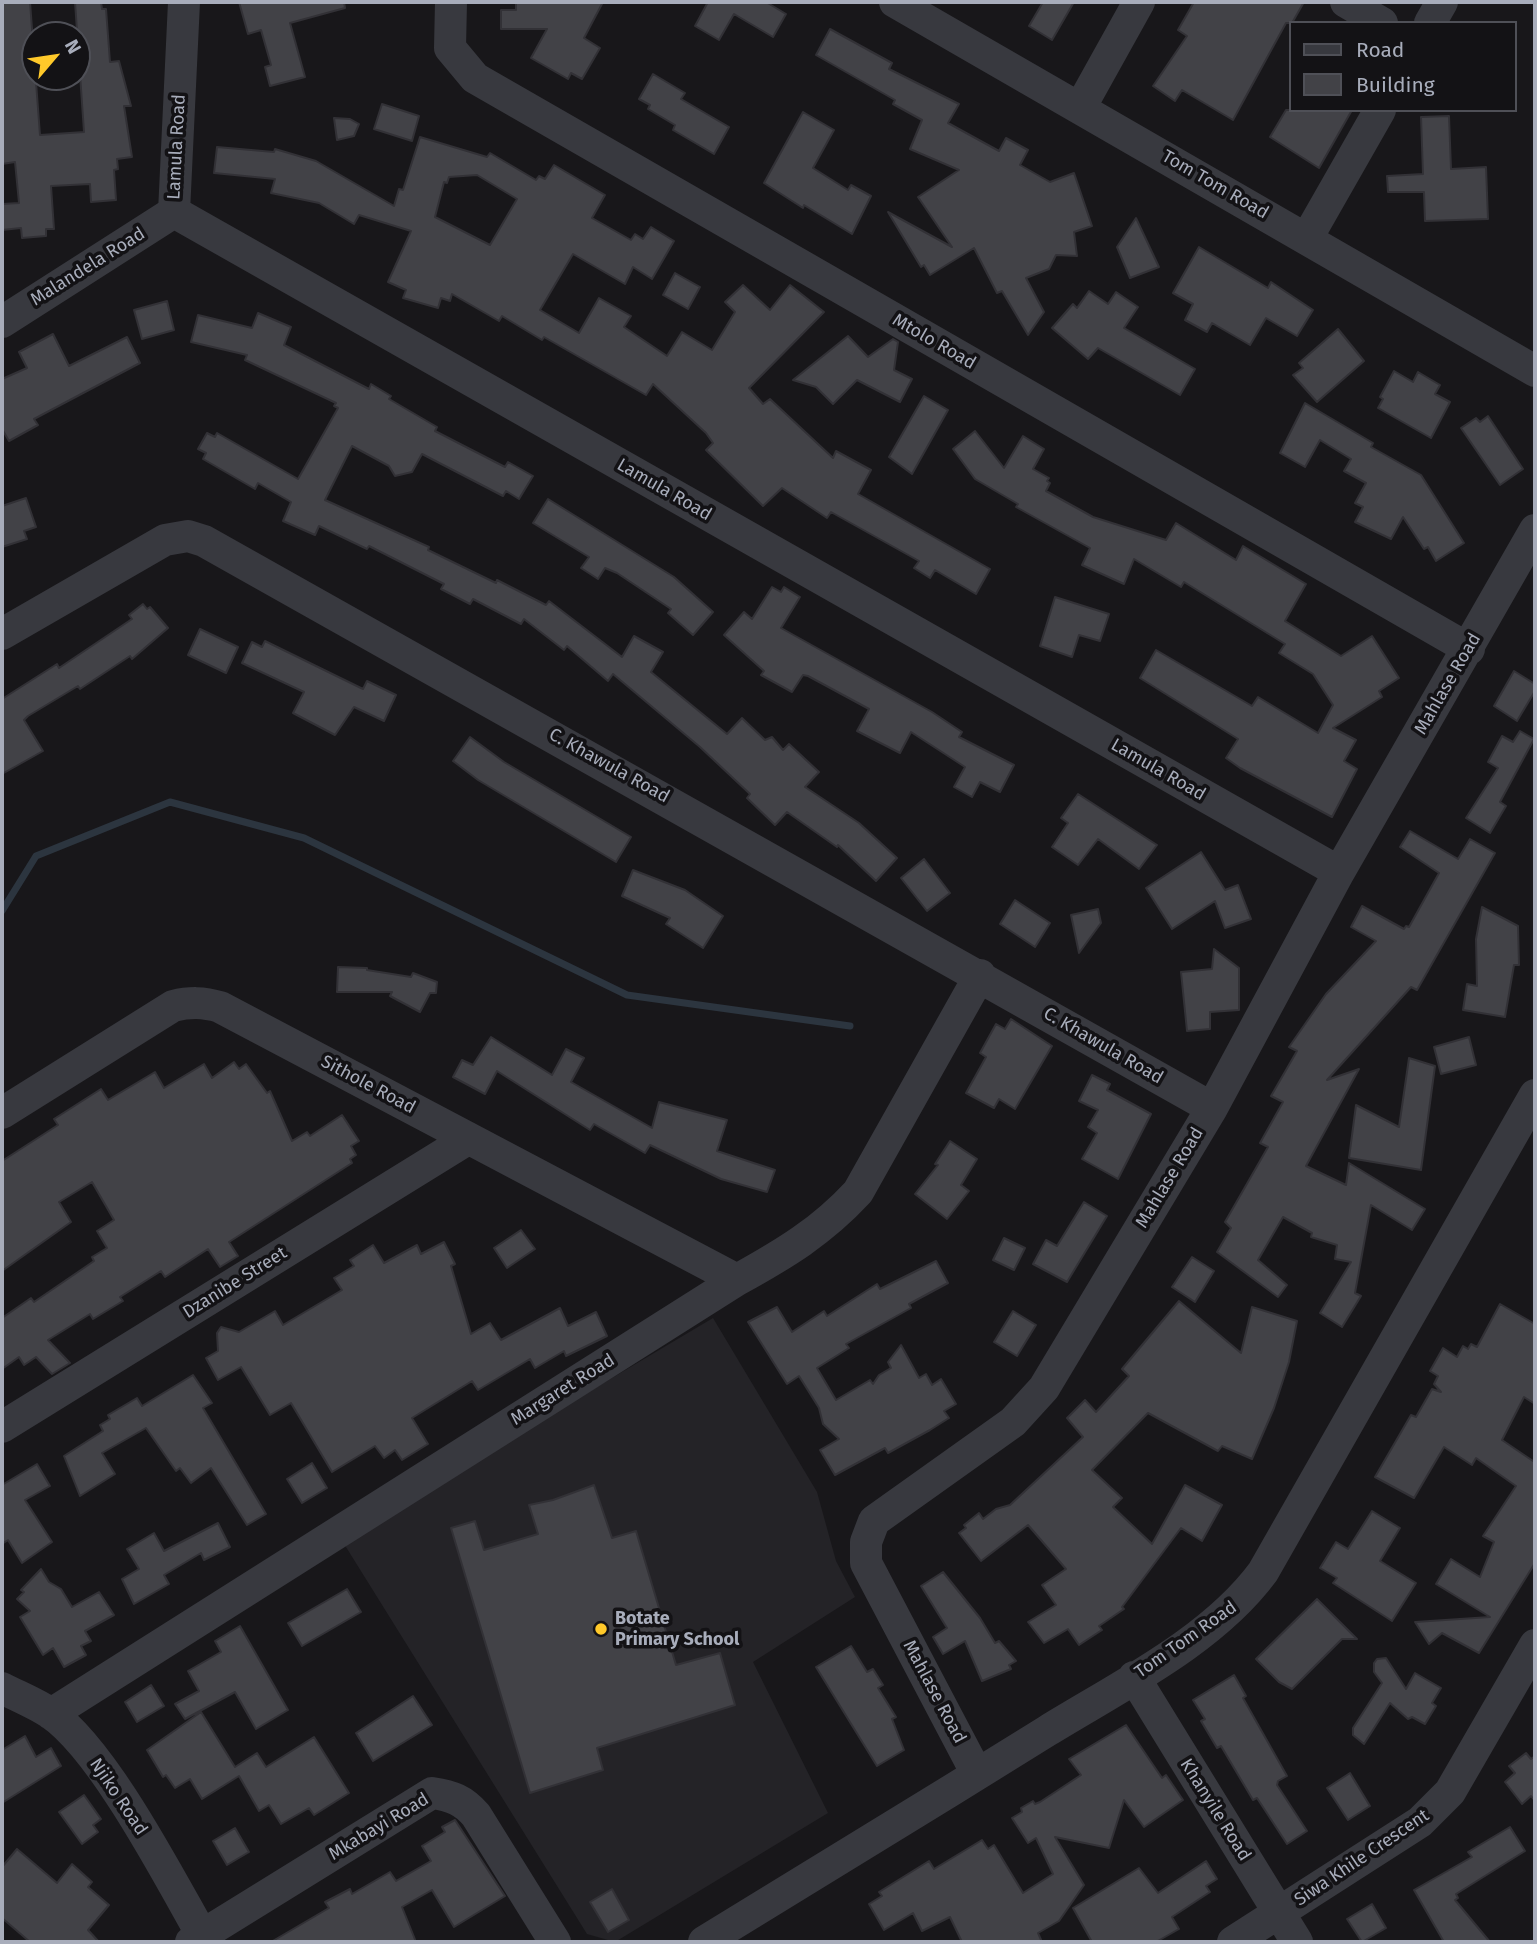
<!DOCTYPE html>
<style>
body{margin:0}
#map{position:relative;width:1537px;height:1944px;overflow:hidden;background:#18171a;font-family:"Fira Sans",sans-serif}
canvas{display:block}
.frame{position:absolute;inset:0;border:4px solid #a8adbb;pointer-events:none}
.legend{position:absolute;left:1289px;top:21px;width:228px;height:91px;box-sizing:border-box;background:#131215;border:2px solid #4f5057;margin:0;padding:9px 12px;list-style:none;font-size:21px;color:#a8adbb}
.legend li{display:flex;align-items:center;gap:14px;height:35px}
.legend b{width:35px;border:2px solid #4f5057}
.north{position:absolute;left:21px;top:21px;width:70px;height:70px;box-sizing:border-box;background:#131215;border:2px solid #4f5057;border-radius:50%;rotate:61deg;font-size:19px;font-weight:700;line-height:28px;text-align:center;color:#a8adbb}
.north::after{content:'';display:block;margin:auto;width:24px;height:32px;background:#ffc92a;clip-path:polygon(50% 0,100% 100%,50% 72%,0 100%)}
</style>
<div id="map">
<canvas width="1537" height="1944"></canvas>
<div class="frame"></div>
<ul class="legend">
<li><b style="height:9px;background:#38393f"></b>Road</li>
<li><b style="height:19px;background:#424247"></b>Building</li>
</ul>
<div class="north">N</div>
</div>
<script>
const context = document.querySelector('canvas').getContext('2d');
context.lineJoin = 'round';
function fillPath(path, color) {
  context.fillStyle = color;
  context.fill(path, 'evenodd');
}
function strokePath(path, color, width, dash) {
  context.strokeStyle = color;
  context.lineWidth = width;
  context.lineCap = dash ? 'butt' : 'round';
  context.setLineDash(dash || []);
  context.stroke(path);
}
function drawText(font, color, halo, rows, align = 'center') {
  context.font = font + ' "Fira Sans",sans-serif';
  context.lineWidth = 7;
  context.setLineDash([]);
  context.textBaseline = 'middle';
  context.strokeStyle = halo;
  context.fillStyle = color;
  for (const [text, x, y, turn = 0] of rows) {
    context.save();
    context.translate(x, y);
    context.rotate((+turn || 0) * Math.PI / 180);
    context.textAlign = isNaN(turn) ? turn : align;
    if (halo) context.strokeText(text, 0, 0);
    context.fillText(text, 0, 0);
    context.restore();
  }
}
fillPath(new Path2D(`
 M713,1318l104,174 19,69 19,36 -102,65 75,151 -213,129 -28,-8 -246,-395z`), '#242327');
strokePath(new Path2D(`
 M2,911l34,-55 134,-54 134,36 323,157 223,31`), '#2c353f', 7);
const building = new Path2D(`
 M6,2h24l10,133 44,-3 -9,-130h26l1,7h4l4,53 9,-1 12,45h-7l8,51 -15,2 1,10 -4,1 2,30 -25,2 -1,-18 -39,2 3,43h-8v7l-24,2 -1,-10 -19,2v-26l17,-1 -4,-41 -13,2v-161z
 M239,2h105l1,6 -55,15 15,54 -35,9 -5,-19 6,-2 -10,-35 -13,4z
 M516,2h87l-19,36 16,10 -18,31 -11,-6 -3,6 -37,-21 16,-29h-46v-19h15z
 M708,2h58l20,12 -13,23 -39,-23 -15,26 -24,-14z
 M1043,2h31l-22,38 -23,-14z
 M1194,2h110l-12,21h-6l-53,97 -51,-30 -7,11 -22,-15 34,-50 -9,-6z
 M830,29l62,34 -3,6 70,35 -11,19 51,28 7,-13 22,12 -8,15 30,17 24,-9 18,53 -18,6 3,24 -21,-1 -7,14 -23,9 18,34 -16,23 -26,-44 -5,2 -23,-45 -44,27 -6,-10 -3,2 -33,-55 64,35 -34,-50 41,-27 -49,-21 12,-29 -29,-16 2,-4 -79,-45z
 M653,74l32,19 -4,6 48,28 -15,27 -41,-24 2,-5 -27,-16 2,-4 -11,-6z
 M382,104l37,12 -7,25 -38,-12z
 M1286,110h66l-33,58 -49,-31z
 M803,112l31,18 -21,38 35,22 3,-5 20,11 -19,38 -48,-29 -1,3 -39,-25z
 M1449,116l2,53 35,-2 2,52 -63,2 -1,-29h-36l-1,-16 36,-2 -2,-57z
 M334,118l16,1 9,5 -5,12 -17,4z
 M420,137l67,20 3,-4 46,27 3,-4 6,3 9,-14 51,30 -13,23 39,22 4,-6 8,5 8,-12 23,14 -22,38 -19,-12 -8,17 -52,-30 -33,56 39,23 20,-35 32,18 -7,11 43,29 15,-24 30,18 23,-38 -10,-10 18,-17 27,25 20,-25 34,27 -75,76 14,16 7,-5 63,59 3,-7 35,19 -13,24 132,75 -14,25 -41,-24 -5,8 -16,-10 5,-7 -88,-49 -4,6 -45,-30 -19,18 -57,-56 7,-7 -7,-10 -53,-49 -7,11 -102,-58 -2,3 -40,-24 -3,5 -47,-27 -2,7 -9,-3 -3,10 -35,-10 3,-8 -18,-8 23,-51 -52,-16 -5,9 -35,-21 -48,-10 4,-14 -61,-6 3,-26 57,5 1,-3 41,12 78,45 5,-17 4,1zM477,175l40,24 -27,46 -55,-28 9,-35 3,1 2,-6z
 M1136,218l23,49 -29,11 -13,-31z
 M1199,247l69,41 3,-6 42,28 -16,26 -31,-18 -16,27 -38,-22 -5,9 -22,-12 8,-16 -20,-11z
 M675,273l25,14 -12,22 -25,-14z
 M1089,291l19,13 8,-12 22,15 -14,21 71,41 -15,26 -82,-47 -10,11 -36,-31 21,-24 4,4z
 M167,301l7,29 -32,9 -8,-29z
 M258,313l33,14 -7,18 85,44 2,-5 20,12 -2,3 48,28 -2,4 70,36 3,-5 25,14 -14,23 -13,-8 -3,5 -81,-42 -10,18 -17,4 -6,-10 -37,-20 -27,54 104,47 -1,3 68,33 1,-3 49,25 3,-4 73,56 12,-21 29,16 -12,20 76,62 15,-16 23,22 7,-3 11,13 6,-6 30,28 -14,15 54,36 38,35 -21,23 -38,-36 -1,2 -50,-35 -12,13 -28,-27 3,-4 -50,-47 -87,-73 -5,7 -41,-35 -3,4 -40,-31 -3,5 -48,-25 -3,5 -29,-15 3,-5 -75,-38 -2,3 -48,-23 -4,9 -32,-14 8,-19 -33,-19 -3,6 -52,-30 3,-6 -8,-4 9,-16 8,4 2,-4 81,46 40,-71 -4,-2 2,-3 -91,-43 2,-5 -56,-13 7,-27 54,13z
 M1338,329l26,32 -47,41 -24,-27 10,-7 -4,-5z
 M53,334l16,32 58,-29 13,26 -106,56 4,6 -29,16 -7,-12v-50l25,-11 -8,-16z
 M848,336l20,21 25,-18 5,3 -4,28 18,9 -12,23 -43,-22 -24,24 -17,-17 -23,-7z
 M1394,371l19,11 5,-10 22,13 -5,9 15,8 -19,36 -53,-30 5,-9 -3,-2z
 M924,396l24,14 -36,64 -23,-17z
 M1305,403l68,40 -2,4 50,28 43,68 -28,18 -8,-14 -4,2 -21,-32 -12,22 -36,-17 8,-15 -8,-4 11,-20 -22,-12 7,-12 -31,-19 -15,27 -25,-14z
 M1488,416l35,53 -23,16 -39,-57 15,-10 4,4z
 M975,431l29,37 19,-32 21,13 -11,20 16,9 -2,3 3,2 -4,8 47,26 73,23 10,-17 60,37 7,-14 63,38 -21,37 56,35 31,-20 27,42 -20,13 3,6 -49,31 23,12 -12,21 13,8 -25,48 -92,-49 -14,-10 12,-19 -98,-61 16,-28 96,56 6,-9 60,36 15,-28 -20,-31 -34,-21 6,-9 -101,-62 -3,5 -47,-28 -10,25 -42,-19 8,-17 -74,-41 2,-3 -43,-25 -22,-30z
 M26,498l10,29 -12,4 3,8 -25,8v-41z
 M548,499l126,78 39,35 -20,23 -25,-22 3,-4 -54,-36 -12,-5 -7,11 -17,-11 8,-11 -56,-34z
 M772,587l9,5 3,-5 16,10 -19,31 151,84 30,20 -3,5 55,28 -14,27 -20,-10 -8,15 -18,-10 11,-20 -54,-35 -11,21 -43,-22 12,-22 -61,-33 -5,-1 -11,17 -31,-17 3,-4 -40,-36 20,-23 8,7z
 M1055,597l54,17 -9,27 -21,-6 -7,22 -32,-11z
 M143,604l4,5 3,-2 18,21 -36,31 -2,-3 -50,33 -2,-3 -50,30 -4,4 19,31 -41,23v-75l55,-35 2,4 73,-49 -3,-4z
 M200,629l38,18 -12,26 -38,-18z
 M265,641l98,48 4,-8 29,14 -12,26 -30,-14 -19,28 -42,-22 11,-21 -62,-29 10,-21 10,5z
 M1514,671l21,13v7l-18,30 -23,-15z
 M1520,731l14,8 -34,63 6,4 -16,27 -24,-15 32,-50 -10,-6 14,-26 11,6z
 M470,737l34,25 127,75 -15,25 -138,-82 -25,-19z
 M1078,794l79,51 -18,24 -41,-30 -20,26 -26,-18 16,-24 -7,-5z
 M1410,831l48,28 12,-20 25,14 -78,137 -6,-3 -84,93 32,-11 -53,97 40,19 3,-22 76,46 -13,21 -41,-25 -16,88 6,3 -19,31 -22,-14 31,-51 -16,-3 2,-14 -26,-8 1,-4 -29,-16 -25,43 29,25 -9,12 -61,-45 14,-24 -6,-6 43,-75 -8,-4 23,-41 -12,-6 26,-45 -8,-4 37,-53 50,-53 -25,-14 11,-21 42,23 2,-3 3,1 30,-54 -39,-26z
 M1201,852l24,38 13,-5 13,34 -26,9 -10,-27 -43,28 -26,-41z
 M924,859l26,34 -23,18 -26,-33z
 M633,870l52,20 38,26 -20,32 -37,-24 4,-6 -48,-22z
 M1015,900l35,23 -15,24 -35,-23z
 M1482,907l36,19 1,39h-5l-9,52 -42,-7 4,-26 10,2 -1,-47z
 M1098,909l3,14 -22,30 -8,-38z
 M1214,949l25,19v42l-29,2v17l-23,2 -6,-59 31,-3z
 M338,967l29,1v2l44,7 2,-4 24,9 -1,11h-6l-10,19 -30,-16 2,-4h-55z
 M1011,1019l41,27 -37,63 -16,-10 -5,9 -28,-15 20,-36 -6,-4 16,-29 9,5z
 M491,1037l61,38 14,-26 18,9 -13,24 81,46 7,-26 68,18 -10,31 58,19 -8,22 -46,-13 -71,-34 -5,8 -51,-29 -4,6 -93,-59 -12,23 -32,-17 9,-17 11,5z
 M1469,1037l7,28 -35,9 -7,-27z
 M1409,1058l26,8 -14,104 -72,-12 7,-53 43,22z
 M234,1062l5,7 7,-5 21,29 3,-2 22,50 15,-9 3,4 32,-21 17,26 -8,5 5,9 -6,4 2,4 -123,79 9,14 -18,11 -12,-18 -43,28 -4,-6 -41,26 3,4 -30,18 -3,-5 -42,26 22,23 -18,11 -16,-17 -12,8 -5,-8 -17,12v-51l29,-20 3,4 60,-41 -2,-4 15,-9 -10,-17 17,-11 -22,-38 -33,20 12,20 -69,49v-110l56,-36 -4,-6 47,-30 7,11 47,-28 9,16 40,-24 8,14z
 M1092,1075l18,9 -3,6 44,24 -33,65 -36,-20 15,-26 -9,-6 10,-17 -19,-9z
 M950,1141l27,18 -16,26 8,6 -22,28 -32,-25 23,-29 -3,-1z
 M1084,1202l23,14 -40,66 -34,-18 13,-24 11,6z
 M521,1230l14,19 -28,19 -13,-20z
 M1004,1238l21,10 -11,22 -21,-10z
 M444,1242l11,22 -4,2 20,68 19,-11 11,17 59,-32 8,18 28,-14 11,24 -41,20 -2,-5 -29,17 -5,-9 -52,31 -6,-9 -60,37 16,26 -26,16 -7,-10 -11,8 -9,-12 -43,26 -41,-69 -21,12 -29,-48 -23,13 -12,-22 12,-7 -1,-18 4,-6 18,5 36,-21 8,14 59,-35 -8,-12 20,-12 -4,-6 23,-15 11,18 33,-18 4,9z
 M1192,1257l22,14 -19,31 -23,-15z
 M936,1261l12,22 -39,21 2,4 -65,36 3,4 -32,20 19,32 34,-20 3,4 6,-9 12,-7 -3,-6 13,-17 18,33 7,-4 6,11 9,-6 15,25 -12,7 5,7 -19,12 -42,23 -3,-5 -50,27 -15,-25 19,-11 -16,-15 -4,-16 -20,-32 -12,8 -39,-62 29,-15 15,25 32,-21 3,5 50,-32 3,5z
 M1179,1301l62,52 11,-46 45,14 -8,41 -15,46 -22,51 -30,-13 -4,5 -70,-38 -56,57 30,28 -9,9 39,37 33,-59 37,20 -20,36 -21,-13 -59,79 2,2 -25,17 3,4 -23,15 -11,-16 -24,14 -16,-21 28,-17 -14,-20 24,-16 -38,-44 -47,36 -22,-28 7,-5 -2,-3 15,-12 4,6 13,-10 14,-4 73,-68 -16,-19 18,-18 11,12 33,-36 -7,-7z
 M1500,1304l35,20v80l-11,-7 -22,43 31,21 2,-3v105l-56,90 -37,-20 -13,11 -14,-22 75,-5 -54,-33 15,-25 29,18 14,-35 -11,-6 33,-50 -40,-28 -4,7 -28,-18 -30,51 -39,-21 36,-62 5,2 16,-28 9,3 -7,-8 4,-8 -8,-5 13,-23 14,9 6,-11 5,3 3,-5 6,3z
 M1013,1311l23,14 -19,31 -23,-14z
 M193,1375l19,28 -9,5 63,106 -19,11 -36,-57 -20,15 -11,-15 -4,3 -30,-43 -44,25 13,21 -35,22 -16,-40 39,-25 -3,-6 10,-6 -2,-4 29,-17 5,8z
 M312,1463l15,25 -25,15 -15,-24z
 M37,1464l13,22 -25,14 27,42 -30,21 -14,-23 -6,4v-59z
 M594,1485l18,53 24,-7 40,134 44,-12 15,52 -138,43 6,22 -73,23 -79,-265 24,-7 9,29 54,-16 -9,-29 24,-5z
 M1372,1511l28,17 -20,33 36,22 -24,38 -59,-38 4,-5 -17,-10 16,-26 12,7z
 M218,1523l12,24 -26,13 -3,-7 -37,22 5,9 -35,20 -12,-25 17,-10 -12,-20 27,-16 10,18z
 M41,1569l8,13 12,7 11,18 27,-15 15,23 -29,16 6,10 -10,5 5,9 -22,12 -11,-19 -10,7 -23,-38 10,-6 -13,-12 7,-7 -3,-2z
 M943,1572l37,46 15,25 4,-2 17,20 -7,4 2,4 -29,12 -17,-40 -22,13 -10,-17 14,-9 -26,-42z
 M347,1589l14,23 -59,34 -14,-23z
 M1317,1599l40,40h-15l-50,50 -13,-7 -23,-23z
 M240,1626l48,84 -32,19 -21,-37 -50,27 -10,-15 24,-13 -11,-20 33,-19 -6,-11z
 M851,1646l16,26 6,-3 10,16 -5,3 18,29 -4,2 12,31 -27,16 -61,-99z
 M1386,1658l20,31 9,-16 26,15 -9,15 4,3 -11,18 -13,-7 -4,2 -18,-16 -26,41 -11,-9v-7l29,-45 -8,-11v-9l3,-4z
 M1234,1675l12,21 -3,2 44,78 -9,5 -1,4 30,46 -20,13 -30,-46 -4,2 -32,-54 -4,2 -16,-27 4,-2 -12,-19z
 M151,1685l13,21 -27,16 -12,-20z
 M413,1696l19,29 -59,36 -17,-28z
 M201,1712l34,55 22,-14 9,14 48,-30 35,56 -35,22 -5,-7 -28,16 -12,-19 -10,6 -20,-35 -37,23 -12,-20 -15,9 -9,-13 -3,2 -16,-27z
 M1126,1725l36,53 4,-3 17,25 -39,27 -20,-27 -15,48 -54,-11 29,48 -25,36 -21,12 4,9h-80l-12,-25 -28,14 -9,-18 -29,17 -15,-26 13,-8 -3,-4 50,-31 5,8 48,-29 6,9 6,-4 29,48 30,-19 -17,-36 -8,5 -16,-25 10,-6 -1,-4 12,-7 2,3 5,-2 41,-27 -12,-16z
 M25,1736l11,21 15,-9 10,18 -59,37v-53z
 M1526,1753l5,6 4,-3v45l-4,-5 -9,8 -17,-22 10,-9 -6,-7z
 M1350,1773l20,33 -22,14 -21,-32z
 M84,1795l17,24 -8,6 5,7 -16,12 -23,-32z
 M455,1820l50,76 -51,31 -22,-37 -30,17 14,35h-145l58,-34 -4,-6 25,-13 2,5 38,-22 6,9 35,-20 -9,-15 23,-14 -3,-5z
 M1510,1827l15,24 -69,43 2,4 -3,2 35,42h-46l-30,-52 58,-33 -4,-5z
 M235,1828l14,24 -22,13 -14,-24z
 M17,1849l40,34 15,-19 20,18 -4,5 21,18 -21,25 11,12h-69l-28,-24v-51z
 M1206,1861l11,18 -11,7 4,6 -38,25 7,12 -23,13h-64l-19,-34 66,-40 19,25z
 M612,1889l17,31 -21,12 -18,-30z
 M1372,1904l14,24 -24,14 -15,-23z`);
fillPath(building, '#424247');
strokePath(building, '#323136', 2);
strokePath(new Path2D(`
 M184,2l-10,210 1165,660
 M451,2l-1,46 25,30 994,571
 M895,2l640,369
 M1346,2l36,21
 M1430,23l12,-21
 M1080,108l59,-106
 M1307,238l73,-128
 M2,322l172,-110
 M2,634l163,-94 23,-4 16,5 1008,567
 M2,1113l171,-107c17,-4 30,-4 47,1l517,273
 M2,1427l466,-288
 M1134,1677l163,265
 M2,1688c15,8 33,15 48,25 53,36 119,164 152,222
 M51,1714l686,-434c47,-26 84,-48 121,-88l122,-217
 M977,1774l-111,-211v-21l8,-21 139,-99 31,-34 168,-280 127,-236 196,-342
 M191,1942l241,-149c20,3 31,7 44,22l79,127
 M704,1942c114,-70 229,-140 343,-211 73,-45 165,-90 216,-159l272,-477
 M1233,1942l187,-120 30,-30 85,-147`), '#38393f', 32);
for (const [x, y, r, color] of [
 [601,1629,7,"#ffc92a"]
]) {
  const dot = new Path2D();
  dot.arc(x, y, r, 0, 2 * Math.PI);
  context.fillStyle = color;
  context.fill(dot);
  strokePath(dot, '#131215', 2.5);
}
drawText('18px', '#a8adbb', '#131215', [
 ["Lamula Road",177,147,-87],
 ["Tom Tom Road",1215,185,30],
 ["Malandela Road",88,267,-32],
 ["Mtolo Road",934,342,30],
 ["Lamula Road",664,490,30],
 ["Mahlase Road",1448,684,-60],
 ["C. Khawula Road",609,766,29],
 ["Lamula Road",1158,770,30],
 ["C. Khawula Road",1103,1046,30],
 ["Sithole Road",368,1085,28],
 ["Mahlase Road",1170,1178,-59],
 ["Dzanibe Street",235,1283,-32],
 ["Margaret Road",563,1390,-32],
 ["Tom Tom Road",1186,1640,-35],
 ["Mahlase Road",934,1692,62],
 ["Njiko Road",118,1797,56],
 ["Khanyile Road",1215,1810,58],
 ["Mkabayi Road",379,1827,-31],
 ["Siwa Khile Crescent",1362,1858,-34]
]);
drawText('bold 18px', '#a8adbb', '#131215', [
 ["Botate",615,1619],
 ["Primary School",615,1640]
], 'left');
</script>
